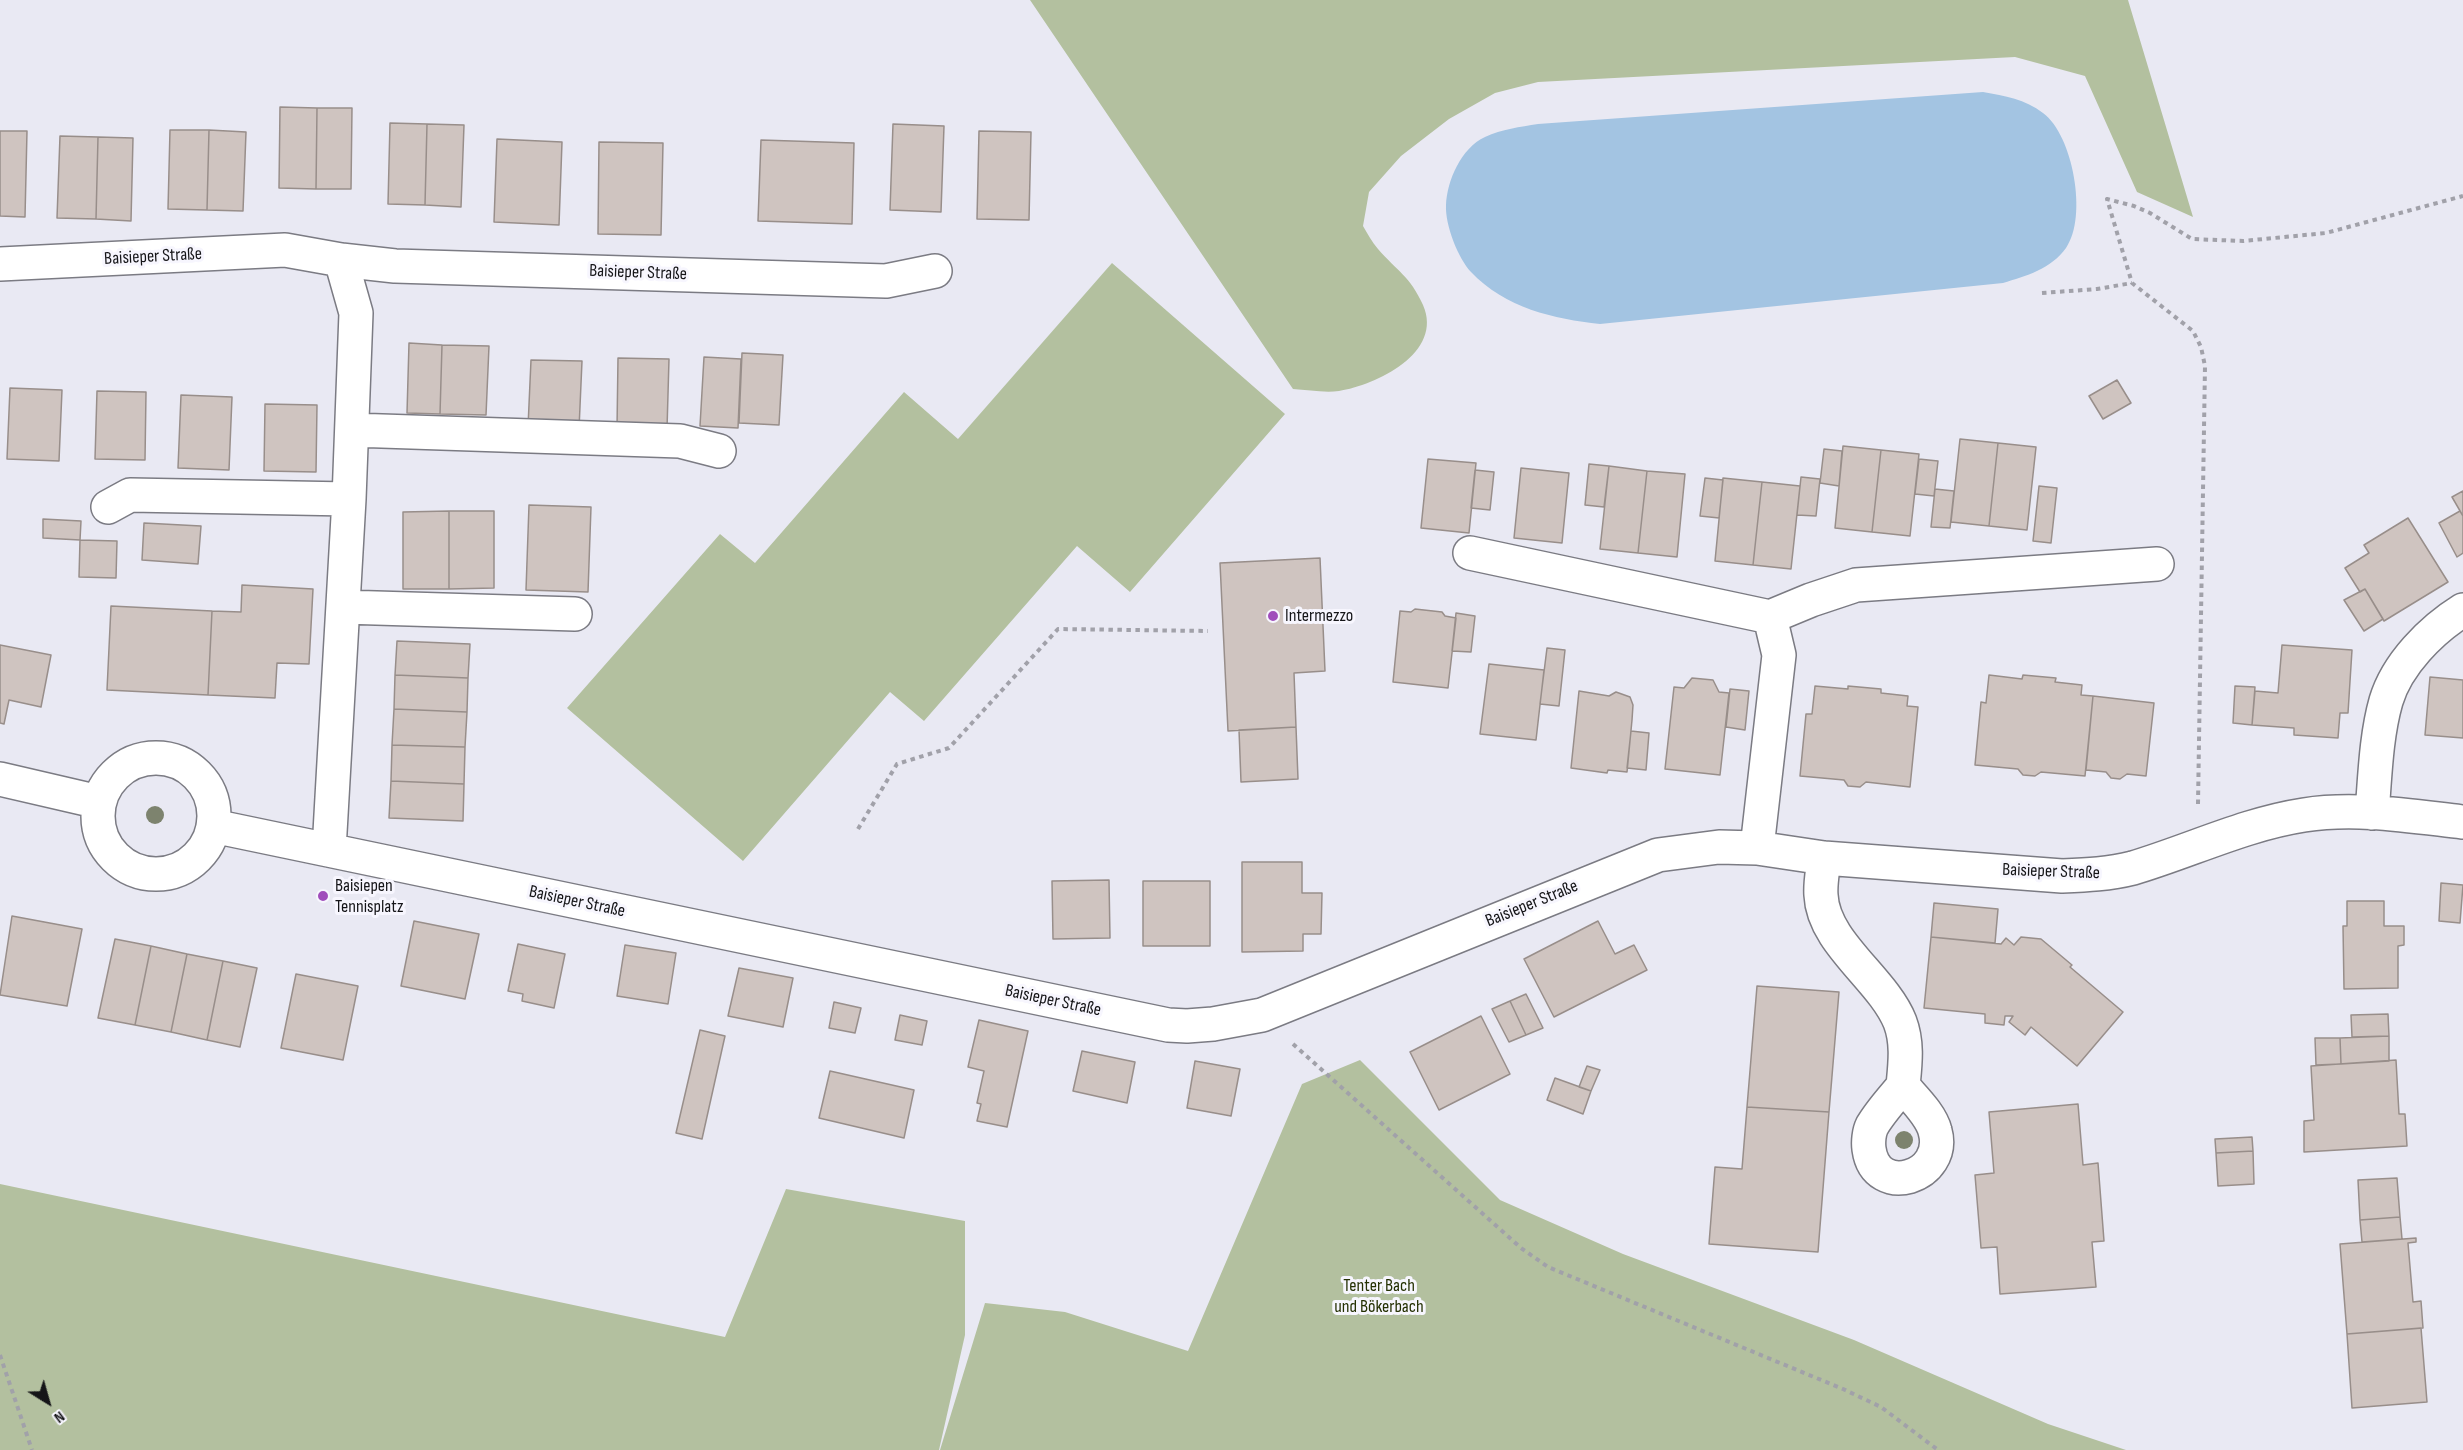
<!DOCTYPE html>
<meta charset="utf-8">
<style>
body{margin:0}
#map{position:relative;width:2463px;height:1450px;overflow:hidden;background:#e9e9f3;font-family:"Sofia Sans Condensed",sans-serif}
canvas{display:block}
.north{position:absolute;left:18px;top:1372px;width:60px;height:60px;-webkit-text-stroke:4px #f7f6fe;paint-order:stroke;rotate:143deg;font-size:16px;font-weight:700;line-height:24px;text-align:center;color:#151518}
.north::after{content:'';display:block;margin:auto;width:21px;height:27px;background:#151518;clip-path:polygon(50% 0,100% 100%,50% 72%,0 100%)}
</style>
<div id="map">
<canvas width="2463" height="1450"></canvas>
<div class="north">N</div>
</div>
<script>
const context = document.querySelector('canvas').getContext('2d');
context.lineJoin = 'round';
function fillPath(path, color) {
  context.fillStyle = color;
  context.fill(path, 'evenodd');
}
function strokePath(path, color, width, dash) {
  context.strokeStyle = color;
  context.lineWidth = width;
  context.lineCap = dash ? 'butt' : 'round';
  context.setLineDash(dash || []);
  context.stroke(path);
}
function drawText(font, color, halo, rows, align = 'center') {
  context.font = font + ' "Sofia Sans Condensed",sans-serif';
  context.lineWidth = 6;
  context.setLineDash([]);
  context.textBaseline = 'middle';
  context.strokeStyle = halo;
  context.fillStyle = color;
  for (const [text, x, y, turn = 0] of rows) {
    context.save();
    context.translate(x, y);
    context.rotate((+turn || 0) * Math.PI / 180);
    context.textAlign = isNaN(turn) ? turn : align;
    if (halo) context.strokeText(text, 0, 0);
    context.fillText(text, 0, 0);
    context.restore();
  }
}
fillPath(new Path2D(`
 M1030,0h1098l65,217 -56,-25 -52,-116 -70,-19 -477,25 -43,11 -46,26 -48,37 -32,36 -6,34c4,7 9,16 15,23 19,22 32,27 45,56 21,48 -47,80 -84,86 -14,2 -31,-1 -46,-2z
 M1112,263l173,151 -155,178 -53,-46 -153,175 -34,-29 -147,169 -176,-153 153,-174 35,29 149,-171 54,47z
 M1360,1060l140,140 123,54 231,86 194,84 78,26h-1186l45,-147 80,9 123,39 114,-267z
 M0,1184l725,153 61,-148 179,32v114l-26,115h-939z`), '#b3c09f');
fillPath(new Path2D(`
 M1983,92c22,4 42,7 60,21 30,22 45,104 23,135 -15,21 -40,28 -63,35l-403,41c-46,-5 -95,-16 -129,-52 -13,-14 -26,-47 -25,-67 1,-24 15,-57 39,-68 17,-8 35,-10 53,-13z`), '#a3c4e2');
const building = new Path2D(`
 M280,107l37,1 -1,81 -37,-1z
 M317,108h35l-1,81h-35z
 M390,123l37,1 -2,81 -37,-1z
 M427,124l37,1 -3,82 -36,-2z
 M893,124l51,2 -3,86 -51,-2z
 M170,130h39l-2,80 -39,-1z
 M209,130l37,2 -3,79 -36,-1z
 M0,131h27l-2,86 -25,-1z
 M979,131l52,1 -2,88 -52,-1z
 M60,136l38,1 -2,82 -39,-1z
 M98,137l35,1 -2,83 -35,-2z
 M497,139l65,3 -3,83 -65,-3z
 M761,140l93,3 -2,81 -94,-3z
 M599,142l64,1 -2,92 -63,-1z
 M409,343l33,2 -2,69 -33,-1z
 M442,345l47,1 -3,69 -46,-1z
 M742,353l41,2 -4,70 -40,-2z
 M704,357l37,2 -3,69 -38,-2z
 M618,358l51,1 -2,70 -50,-1z
 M531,360l51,1 -3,68 -51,-2z
 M2117,380l14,23 -28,16 -14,-23z
 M10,388l52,2 -3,71 -52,-2z
 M97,391l49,1 -1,68 -50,-1z
 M181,395l51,2 -3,73 -51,-2z
 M265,404l52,1 -1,67 -52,-1z
 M1960,439l38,4 -9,83 -38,-4z
 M1998,443l38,4 -9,83 -38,-4z
 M1843,446l38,4 -9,82 -37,-4z
 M1824,449l18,2 -3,35 -19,-3z
 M1881,450l38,4 -9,82 -38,-4z
 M1428,459l48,4 -7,70 -48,-5z
 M1919,459l19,2 -4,35 -19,-2z
 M1589,464l20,2 -5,41 -19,-2z
 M1609,466l38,5 -9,82 -38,-4z
 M1521,468l48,5 -7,70 -48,-5z
 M1475,470l19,2 -4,38 -19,-2z
 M1647,471l38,3 -8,83 -39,-4z
 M1801,477l19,2 -4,37 -19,-1z
 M1705,478l18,2 -4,38 -19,-2z
 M1723,478l39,4 -9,83 -38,-4z
 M1762,482l38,4 -9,83 -38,-4z
 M2039,486l18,2 -6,55 -18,-2z
 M1935,489l19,2 -4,37 -19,-1z
 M2463,491v25l-11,-19z
 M529,505l62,2 -3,85 -62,-2z
 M449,511h45v77l-45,1z
 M449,511v78h-46v-77z
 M2460,511l3,5v37l-6,4 -18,-34z
 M2408,518l40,64 -64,39 -19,-32 -5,3 -15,-24 24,-15 -5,-8z
 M43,519l38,2 -1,19 -37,-2z
 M144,523l57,3 -3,38 -56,-4z
 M80,540l37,1 -1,37 -37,-1z
 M1320,558l5,113 -31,2 2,54 -68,4 -8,-168z
 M242,585l71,4 -4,75 -32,-1 -2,35 -67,-3 4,-84 29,1z
 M2365,589l18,30 -19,12 -20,-31z
 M111,606l101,5 -4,84 -101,-5z
 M1415,609l27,3 3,4 11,2 -8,70 -55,-6 7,-71 11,1z
 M1456,613l19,3 -4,36 -19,-1z
 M397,641l73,3 -2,34 -73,-3z
 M0,645l51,10 -10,52 -32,-7 -5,24 -4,-1z
 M2282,645l70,5 -4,63h-8l-2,25 -44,-3v-7l-42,-3 3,-34 23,2z
 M1547,648l18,2 -6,56 -19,-2z
 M1489,664l55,6 -8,70 -56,-6z
 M395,675l73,3 -1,34 -73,-3z
 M1989,675l33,4 1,-4 33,3 -1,4 27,3 -1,10 12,1 -8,80 -44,-4 -6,4 -12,-1 -5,-6 -43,-4 6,-63 5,1z
 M2430,677l33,3v58l-38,-3z
 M1692,678l21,2 6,12 10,1 -9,82 -55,-6 9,-82 10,1z
 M1815,686l33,3v-3l33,3v4l27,3 -1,10 11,1 -8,80 -44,-5 -6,5 -12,-1 -4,-6 -44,-4 6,-62h6z
 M2235,686l20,1 -3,38 -19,-2z
 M1730,689l19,2 -4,39 -19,-3z
 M1579,691l30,5 7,-4 14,5 3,8 -1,15 -5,52 -19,-2 -1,3 -36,-5z
 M2093,696l61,7 -8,73 -19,-2 -7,5 -9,-1 -5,-6 -20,-2z
 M394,709l73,3 -2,35 -73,-2z
 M1296,727l2,52 -57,3 -2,-52z
 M1631,731l18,2 -3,37 -19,-2z
 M392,745l73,2 -1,37 -73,-3z
 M391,781l73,3 -1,37 -74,-3z
 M1242,862h60v31h20l-1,41h-18v17l-61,1z
 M1109,880l1,58 -57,1 -1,-58z
 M1143,881h67v65h-67z
 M2441,883l22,2 -3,38 -21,-2z
 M2347,901h37v25h20v19l-6,1v42l-54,1 -1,-63h4z
 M1934,903l64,6 -3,34 -64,-6z
 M12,916l70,13 -15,77 -67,-11z
 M414,921l65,13 -14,65 -64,-13z
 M1598,921l17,33 19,-9 13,25 -93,47 -30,-58z
 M1931,937l70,7 5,-6 8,7 7,-8 20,2 31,26 -2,2 53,45 -46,54 -46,-39 -6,8 -16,-13 4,-6h-8l-1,9 -19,-2v-9l-61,-6z
 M115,939l36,7 -16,79 -37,-7z
 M518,944l47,10 -11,54 -32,-7 1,-7 -15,-3z
 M625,945l51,8 -8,51 -51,-8z
 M151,946l36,8 -16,78 -36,-7z
 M187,954l36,7 -16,79 -36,-8z
 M223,961l34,7 -17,79 -33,-7z
 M739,968l54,10 -10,49 -55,-11z
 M296,974l62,12 -15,74 -62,-12z
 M1757,986l82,6 -10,120 -82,-5z
 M1526,994l17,34 -17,7 -16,-34z
 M1510,1001l16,34 -17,7 -17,-33z
 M834,1002l27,6 -6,25 -26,-5z
 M2388,1014l1,22 -37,1 -1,-22z
 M900,1015l27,6 -5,24 -27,-5z
 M1481,1016l29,58 -71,36 -29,-58z
 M979,1020l49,11 -21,96 -30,-6 4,-17 -4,-1 7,-32 -16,-4z
 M700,1030l25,6 -23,103 -26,-6z
 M2389,1036v25l-48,3 -1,-26z
 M2315,1038h25l1,26 -25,1z
 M1082,1051l53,11 -8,41 -54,-12z
 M2396,1060l3,54h6l2,32 -103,6v-31l10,-1 -3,-54z
 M1195,1061l45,8 -9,47 -44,-8z
 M1587,1066l13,4 -9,21 -12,-4z
 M830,1071l84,19 -10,48 -85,-20z
 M1555,1078l36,13 -8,23 -36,-14z
 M2078,1104l5,61 15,-2 6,78 -12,1 4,45 -96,7 -3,-47 -16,1 -6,-73 19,-2 -5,-61z
 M1747,1107l82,5 -11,140 -109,-8 6,-77 27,2z
 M2252,1137l1,14 -37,2 -1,-14z
 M2253,1151l1,33 -36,2 -2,-33z
 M2397,1178l3,39 -40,3 -2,-40z
 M2400,1217l2,22 -40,3 -2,-22z
 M2416,1238v4l-8,1 5,59 8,-1 2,27 -76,6 -7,-90z
 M2421,1328l6,74 -75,6 -5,-74z`);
fillPath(building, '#cfc4c0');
strokePath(building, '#988e8a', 1.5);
const minor = new Path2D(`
 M0,264l285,-14 56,10 54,6 491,15 49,-10
 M352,430l328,11 39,10
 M108,507l22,-12 219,4
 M1470,553l300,64
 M343,607l232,7
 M98 816a58 58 0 1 1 116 0a58 58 0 1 1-116 0Z
 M0,779l99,23
 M2372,813c3,-37 4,-77 14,-112 11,-37 45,-71 77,-91
 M213,826l955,199 19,1 26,-2 49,-9 396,-160 61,-8 38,1 67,10 238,18c25,-1 47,-2 71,-8 57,-17 112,-44 171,-53 52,-8 106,1 159,7
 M1757,848l22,-193 -9,-38 41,-17 45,-15 301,-21
 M329,850l20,-351 7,-186 -15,-53
 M1824,858c-1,12 -4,25 -3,37 2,48 62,84 79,127 8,21 5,43 3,64 11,13 28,29 32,45 13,46 -59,69 -66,18 -1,-7 0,-17 3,-23 8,-14 21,-28 31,-40`);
strokePath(minor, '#7b7b83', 36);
strokePath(new Path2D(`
 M2042,293l55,-4 35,-6
 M2198,804l7,-438 -4,-19 -8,-16 -61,-48 -25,-84 27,7 16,7 42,26 51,2 83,-8 137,-37
 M858,829l39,-65 52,-16 109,-119 150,2
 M1293,1044l228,204 27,19 295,122 38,18 57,43
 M0,1355l32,95`), '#a1a1a9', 4, [4.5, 4.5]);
strokePath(minor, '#fff', 33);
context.fillStyle = '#7d836e';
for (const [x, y] of [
 [155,815],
 [1904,1140]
]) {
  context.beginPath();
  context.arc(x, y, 9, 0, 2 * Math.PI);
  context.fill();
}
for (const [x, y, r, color] of [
 [1273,616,6,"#a04dbb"],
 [323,896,6,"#a04dbb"]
]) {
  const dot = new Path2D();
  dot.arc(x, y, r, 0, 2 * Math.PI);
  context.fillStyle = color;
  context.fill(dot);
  strokePath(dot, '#f7f6fe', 2);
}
drawText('18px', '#151518', '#f7f6fe', [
 ["Baisieper Straße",153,257,-3],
 ["Baisieper Straße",638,273,2],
 ["Baisieper Straße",2051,872,2],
 ["Baisieper Straße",577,902,12],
 ["Baisieper Straße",1532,904,-22],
 ["Baisieper Straße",1053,1001,12]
]);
drawText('18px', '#151518', '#f7f6fe', [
 ["Intermezzo",1285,616],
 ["Baisiepen",335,886],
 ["Tennisplatz",335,907]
], 'left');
drawText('18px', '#243002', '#f7f6fe', [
 ["Tenter Bach",1379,1286],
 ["und Bökerbach",1379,1307]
]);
</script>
